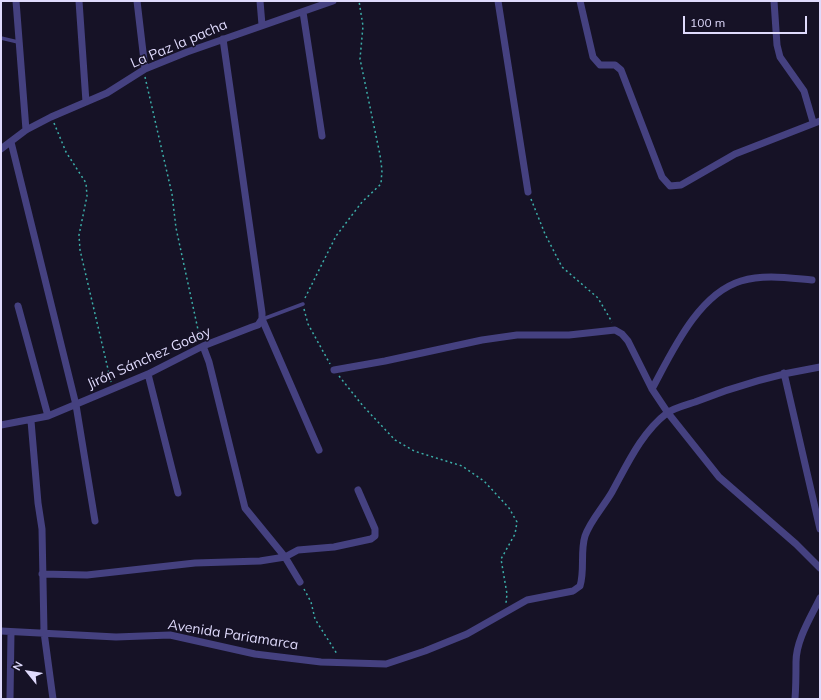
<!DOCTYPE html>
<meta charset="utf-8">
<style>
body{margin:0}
#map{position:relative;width:821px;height:700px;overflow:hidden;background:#161226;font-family:Mulish,sans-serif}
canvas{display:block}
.frame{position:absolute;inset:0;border:2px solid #dfdafc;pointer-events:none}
.north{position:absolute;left:8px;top:652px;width:40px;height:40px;-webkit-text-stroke:3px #161226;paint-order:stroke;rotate:300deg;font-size:11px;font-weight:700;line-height:16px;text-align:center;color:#dfdafc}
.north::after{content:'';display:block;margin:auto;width:14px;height:18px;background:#dfdafc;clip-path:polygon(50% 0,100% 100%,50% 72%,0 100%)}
.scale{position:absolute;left:683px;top:16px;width:124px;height:18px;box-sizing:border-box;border:2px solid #dfdafc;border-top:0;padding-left:5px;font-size:12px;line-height:14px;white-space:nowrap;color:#dfdafc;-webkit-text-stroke:3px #161226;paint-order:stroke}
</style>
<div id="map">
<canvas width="821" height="700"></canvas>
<div class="frame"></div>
<div class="north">N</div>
<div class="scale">100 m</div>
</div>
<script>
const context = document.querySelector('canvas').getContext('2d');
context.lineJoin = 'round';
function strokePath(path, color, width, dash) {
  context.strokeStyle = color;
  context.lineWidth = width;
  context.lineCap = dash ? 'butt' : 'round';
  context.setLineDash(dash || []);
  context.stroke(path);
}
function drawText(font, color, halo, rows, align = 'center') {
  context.font = font + ' Mulish,sans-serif';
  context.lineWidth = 3;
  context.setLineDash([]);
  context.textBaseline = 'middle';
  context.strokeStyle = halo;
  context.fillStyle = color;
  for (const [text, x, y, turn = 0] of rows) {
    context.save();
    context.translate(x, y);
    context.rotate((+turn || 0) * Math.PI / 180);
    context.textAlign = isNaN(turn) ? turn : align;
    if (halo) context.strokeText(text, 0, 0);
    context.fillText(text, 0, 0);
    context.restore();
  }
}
strokePath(new Path2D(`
 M145,77l27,117 4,34 24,111
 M54,123l12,29 20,31 1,13 -8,39 1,15 31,132
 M531,199l14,35 17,33 36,31 14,24
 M305,298l31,-62 26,-34 19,-18 1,-14 -2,-15 -20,-96 3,-33 -4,-25
 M304,309l4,15 22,40
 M339,376l24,30 32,34 19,11 48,15 22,15 25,27 8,14 -2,12 -14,25 6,35 -1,9
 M304,589l7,13 4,17 22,35`), '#3caea9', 1.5, [2, 3]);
strokePath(new Path2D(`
 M1,38l17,4
 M263,319l40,-15`), '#454180', 3.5);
strokePath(new Path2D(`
 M16,1l10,129
 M79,1l7,101
 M137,1l8,68
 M260,1l2,24
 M498,1l30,191
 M580,1l13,56 7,8h15l6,5 41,107 8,9 11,-1 54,-31 85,-33
 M774,1l3,44 3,12 24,34 9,31
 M303,12l19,124
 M223,39l39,274v6l57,131
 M11,142l65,263 19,116
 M1,149l25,-19 25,-13 56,-24 38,-24 42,-17 146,-51
 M18,306l30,110
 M203,346l6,16 36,146 40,49 15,25
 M334,370l51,-9 97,-21 35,-5h52l46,-5 7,4 6,7 24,48 16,24 51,64 77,67 24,24
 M784,373l36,156
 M148,374l30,119
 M652,389c20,-37 46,-95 89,-108 23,-7 48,-3 71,-1
 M31,421l7,82 4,26 2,103 9,67
 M1,425l47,-9 100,-42 55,-28 49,-19 6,-2 4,-6
 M42,574l45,1 108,-12 65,-2 25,-4 13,-7 36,-3 37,-8 4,-3v-7l-17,-39
 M1,631l115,6 54,-2 85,19 66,8 65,2 39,-13 42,-17 60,-34 46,-9 7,-5c5,-16 0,-34 5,-50 5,-15 19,-30 27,-44 15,-27 29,-59 55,-79 7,-5 19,-8 28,-11 40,-16 82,-28 125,-35
 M10,699l1,-67
 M795,699c1,-13 1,-24 1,-37 0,-22 15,-45 24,-64`), '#454180', 7);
drawText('14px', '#dfdafc', '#161226', [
 ["La Paz la pacha",179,44,-23],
 ["Jirón Sánchez Godoy",149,358,-24],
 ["Avenida Pariamarca",233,635,9]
]);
</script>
